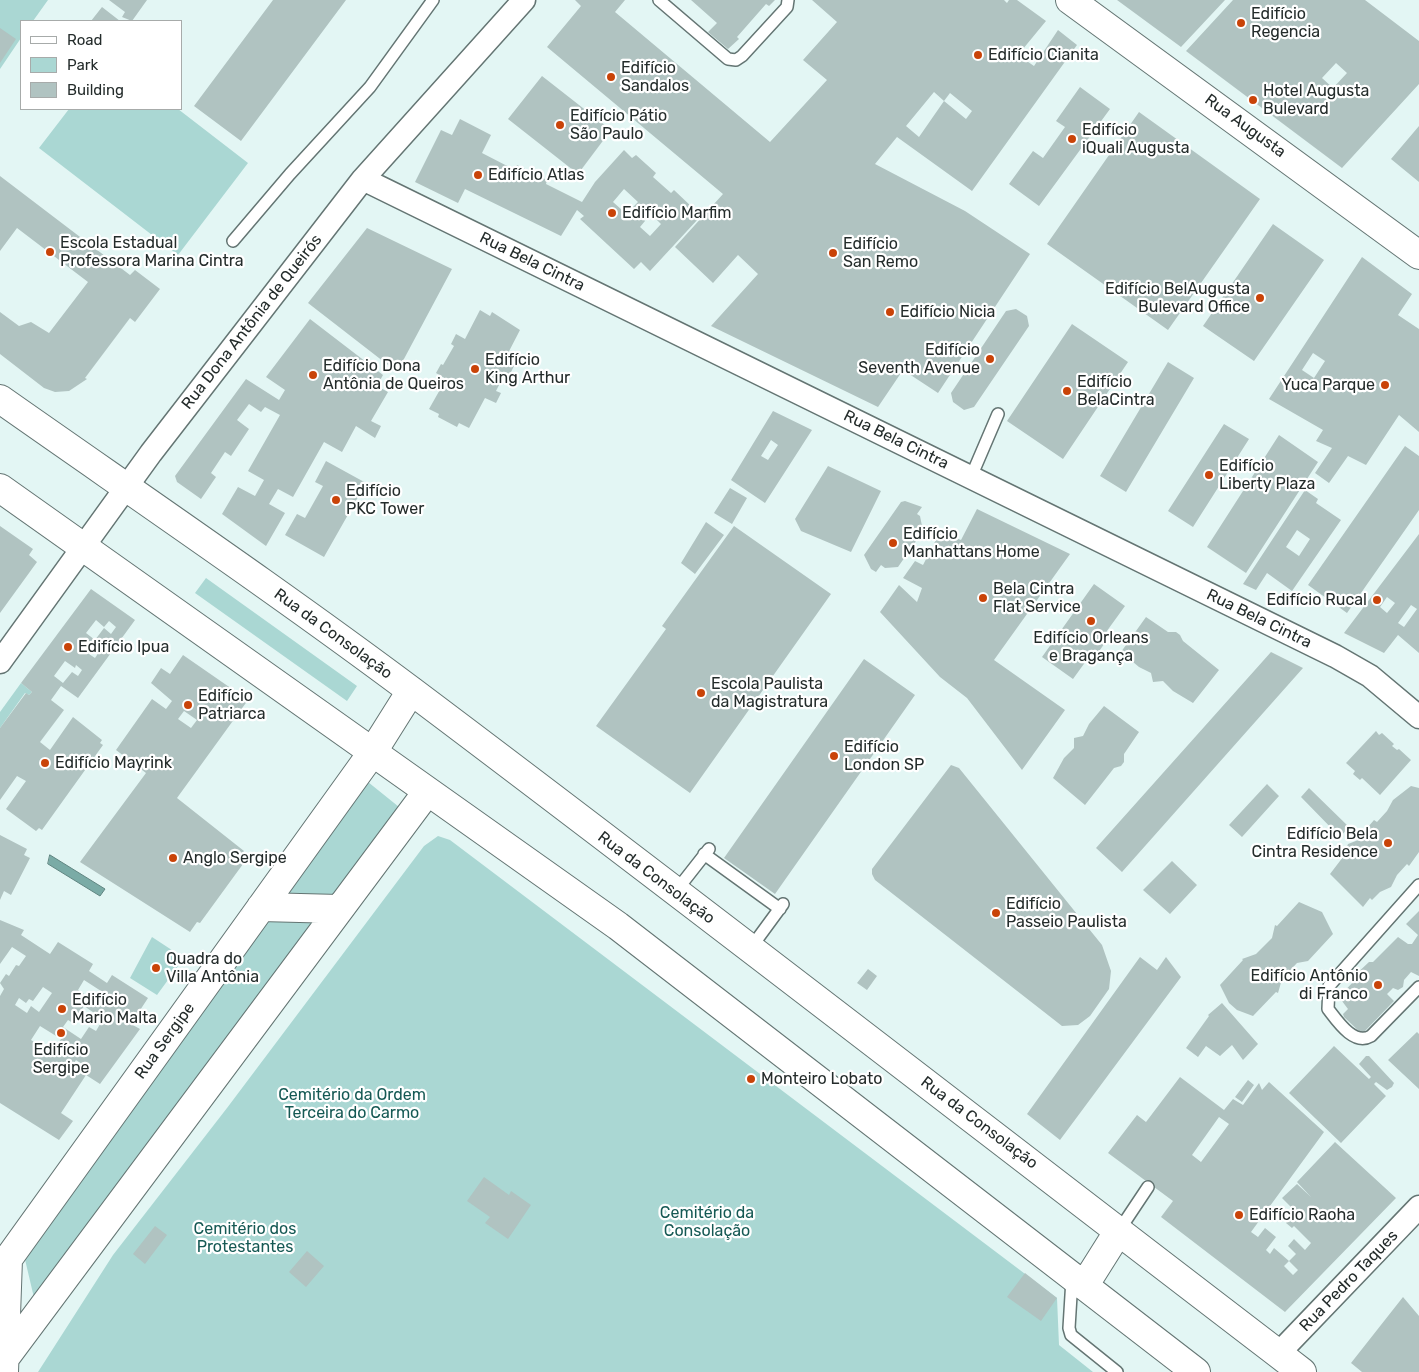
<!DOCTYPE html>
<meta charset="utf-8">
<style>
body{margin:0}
#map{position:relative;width:1419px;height:1372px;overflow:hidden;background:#e3f6f4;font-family:Rubik,sans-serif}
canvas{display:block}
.legend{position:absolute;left:20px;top:20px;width:162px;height:90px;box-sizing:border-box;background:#fff;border:1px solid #a7abaa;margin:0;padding:6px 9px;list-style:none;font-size:15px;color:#242c2b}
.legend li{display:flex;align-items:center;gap:10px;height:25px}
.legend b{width:25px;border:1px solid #a7abaa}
</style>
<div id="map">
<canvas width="1419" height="1372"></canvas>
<ul class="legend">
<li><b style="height:6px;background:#fff"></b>Road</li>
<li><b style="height:14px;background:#aad7d3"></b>Park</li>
<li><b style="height:14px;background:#b0c3c1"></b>Building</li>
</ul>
</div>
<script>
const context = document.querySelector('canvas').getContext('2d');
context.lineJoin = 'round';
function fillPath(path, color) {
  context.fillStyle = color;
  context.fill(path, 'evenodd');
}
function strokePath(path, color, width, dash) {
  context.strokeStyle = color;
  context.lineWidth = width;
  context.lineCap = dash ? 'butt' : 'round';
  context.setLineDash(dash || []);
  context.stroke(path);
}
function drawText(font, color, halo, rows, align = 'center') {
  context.font = font + ' Rubik,sans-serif';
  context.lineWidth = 4.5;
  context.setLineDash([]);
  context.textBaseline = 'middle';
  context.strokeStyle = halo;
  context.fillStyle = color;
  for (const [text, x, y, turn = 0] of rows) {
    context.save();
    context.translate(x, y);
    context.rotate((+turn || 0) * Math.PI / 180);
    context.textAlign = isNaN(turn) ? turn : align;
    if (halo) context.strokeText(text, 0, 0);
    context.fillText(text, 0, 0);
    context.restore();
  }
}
fillPath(new Path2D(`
 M0,0h48l-15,21h-12v17l-21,31z
 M69,109h109l70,54 -70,92 -139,-107z
 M206,578l151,108 -10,15 -152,-108z
 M21,683l11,9 -3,3 -4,-2 -25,35v-16z
 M368,782l36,29 -70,92 -57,1z
 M438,836l12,4 607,458 2,47 34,27h-1055l75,-117 114,-147 197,-262z
 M272,914l56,1 -293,387 -12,-51z
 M152,937l32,21 -27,37 -27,-17z`), '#aad7d3');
const water = new Path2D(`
 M50,855l55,34 -5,7 -52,-32z`);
fillPath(water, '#7aaba6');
strokePath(water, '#608581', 1);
fillPath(new Path2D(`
 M109,0h38l-15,21 -10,-4 3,-5z
 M273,0h73l-105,141 -47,-35z
 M575,0h50l-10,12 155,130 57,-62 -24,-20 34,-38 -25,-22h192l3,3 2,-3h8l29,21 -28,34 16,11 24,-36 19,15 -105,146 -75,-54 -22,27 90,47 65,43 -92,139 -35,-23 -25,37 -167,-81 47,-52 -20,-19 -25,28 -38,-36 48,-53 -176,-147 34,-41zM934,92l10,9 -25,36 -13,-11zM950,93l22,18 -6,8 -22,-18z
 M691,0h84l-6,6 -3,-2 -29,33 2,2 -11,10 -20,-17 9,-9z
 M1117,0h108l-44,47z
 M1233,0h132l54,41v43l-77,84 -156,-117zM1336,63l11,10 -14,15 -11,-10z
 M102,7l18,14h-29z
 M0,28l16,11 -16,24z
 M542,76l69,54 -33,44 -70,-55z
 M1080,87l30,22 -71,97 -30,-22 24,-33 10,7 22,-31 -9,-6z
 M1139,112l121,87 -92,131 -121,-86z
 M460,119l31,16 -9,18 33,17 2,-5 30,15 -1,4 36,18 13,-20 29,-32 8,8 4,-3 20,18 -3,4 18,16 3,-3 19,18 -2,2 8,8 -49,53 -9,-9 -7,7 -54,-50 4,-3 -7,-6 -16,26 -96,-47 -7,14 -43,-21 26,-52 11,5zM624,189l14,13 -7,7 -4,-4 -5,5 -9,-8zM647,210l14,14 -11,12 -10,-9 5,-6 -4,-4z
 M1419,126v56l-28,-23z
 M0,176l130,99 5,-5 25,19 -25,33 -5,-4 -45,60 2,1 -18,12 -14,1 -11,-4 -44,-34v-42l19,14 12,-4 18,11 39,-51 -71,-54 -17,23z
 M1273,224l51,36 -70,101 -51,-35z
 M367,228l85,41 -55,103 -89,-69z
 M1362,257l50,37 -14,21 21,14v103l-20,-17 -33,50 -18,-9 -19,27 -14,-10 17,-25 -16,-7 7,-11 -54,-31zM1313,353l12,8 -11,17 -12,-8z
 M1016,309l11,7 2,10 -55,81 -10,3 -11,-8 -2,-9 55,-82z
 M480,310l10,6 2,-4 28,18 -15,29 10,5 -6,12 -4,-3 -9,18 5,2 -5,10 -11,-5 -16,30 -10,-5 -2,4 -19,-10 1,-3 -10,-5 17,-30 -10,-6 5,-9 2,1 11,-19 -3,-2 5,-10 9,5z
 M310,319l73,56 -6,11 11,6 -17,29 10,5 -6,12 -19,-12 -14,26 -18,-10 -31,55 -15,-8 -9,15 16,9 -19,33 -44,-32 16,-27 17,9 9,-16 -16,-9 32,-56 -15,-8 -4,5 -12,-8 -12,16 12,9 -18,27 -6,-4 -14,21 5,4 -15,22 -24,-17 -2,-6 71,-97 33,21 6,-10 -19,-13z
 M1072,324l56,38 -65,97 -56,-38z
 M1168,362l26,16 -68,114 -26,-16z
 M773,411l39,19 -47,73 -34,-23zM771,440l7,5 -10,15 -7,-4z
 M1224,424l25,15 -56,88 -25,-16z
 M1279,435l39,27 -72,111 -39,-26z
 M1405,446l14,10v54l-72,103 -39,-28z
 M326,461l40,22 -42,74 -39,-22 12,-21 8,4 18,-32 -8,-4z
 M828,466l53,25 -30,61 -50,-21 -6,-12z
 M730,488l17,10 -15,26 -18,-11z
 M1305,490l13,9 -2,4 25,17 -49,71 -25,-18 -11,17 -13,-6zM1297,530l13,9 -11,17 -13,-9z
 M905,501l17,6 -5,7 3,2 3,15 -25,36 -13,1 -4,-3 -5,7 -5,-3 -7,-14 37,-53z
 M977,509l93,45 -76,106 71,50 -43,60 -55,-72 -27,-21 -60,-65 19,-27 18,17 5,-14 -19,-10 12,-17 8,4 17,-33 21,8z
 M706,522l18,13 -29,39 -14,-11z
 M0,526l33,23 -4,6 8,7 -37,51z
 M734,526l97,68 -141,199 -94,-67 70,-97 -4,-3z
 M1419,534v119l-21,-18 -14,18 -40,-20zM1387,597l8,6 -8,10 -7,-6zM1411,605l6,4 -13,18 -6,-4z
 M1094,584l31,22 -21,29 4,3 -10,15 -4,-3 -21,29 -31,-22z
 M91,589l44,31 -57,78 -17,-12 -10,14 13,10 -24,32 10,8 23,-33 29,23 -2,3 3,2 -61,85 -3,-2 -3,3 -30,-22 20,-28 -9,-5 -17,24v-72l26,-35 3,2 3,-3 -11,-9zM96,620l8,7 5,-6 7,6 -5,7 -7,-6 -9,12 -9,-7zM93,643l8,6 -6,9 -9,-6zM65,661l10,7 1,-3 6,5 -4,6 -6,-4 -9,11 -9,-7z
 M1146,617l22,15h8l4,3 3,6 36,29 -26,33 -20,-12 -10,-10 -10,1 -2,-9 -12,-6 -18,-15z
 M1271,652l32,16 -181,204 -26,-24z
 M183,655l65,45 -71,98 67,53 -6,9 5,4 -43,59 -3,-1 -7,10 -110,-70 66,-89 -30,-23 36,-51 14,10 6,-8 -21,-18 10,-15 9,6zM184,711l13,9 -6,8 -13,-9z
 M864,659l51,36 -140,199 -51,-36z
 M1104,706l35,26 -15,22v8l-3,4 -7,2 -29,37 -32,-27 11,-20 10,-10v-10l9,-2 6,-12z
 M1376,731l3,4 3,-2 12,11 -2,2 5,4 2,-1 12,11 -31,35 -18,-17 -2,2 -7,-6 2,-3 -9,-8z
 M951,765l8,3 143,177 9,26 -2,18 -19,27 -12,9 -16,1 -187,-146 -3,-6v-5z
 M1267,784l12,12 -37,41 -13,-12z
 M1411,786l8,2v64l-10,14 -2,-2 -10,11 -6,12 -11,5 -8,8 -2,-2 -7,9 -33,-33 13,-17 5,-13 13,-5 9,-10 -2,-2 6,-7 3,2 10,-11 6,-11z
 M1309,788l40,39 -9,10 -39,-40z
 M0,835l27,14 -3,6 6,3 -19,37 -7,-4 -4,9z
 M1172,861l25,24 -27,29 -27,-24z
 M1299,902l23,10 11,22 -25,27 -11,2 -15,16 -4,14 -2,-1 -23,24 -16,-6 -8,-7 -9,-18 23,-25 -1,-1 14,-5 16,-16 3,-13 2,1z
 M1419,911v65l-8,-4 -7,8 -1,7 -5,3 -5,-2 -6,6 7,7 -32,33 -18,-17 -1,-3 5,-5 -9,-12 15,-16 -1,-4 16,-15h4l25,-25 10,7h4l6,-9 -12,-11z
 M0,920l24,10 -3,5 29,19 8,-12 35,22 -4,7 18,12 5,-8 36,23 -17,26 9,5 -40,55 -14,-9 -25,38 12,8 -14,19 -59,-37v-107l4,-7 -4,-6 6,-9 3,2 7,-11 3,1 7,-10 -14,-9 -12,17zM84,980l17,11 -6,10 -17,-11zM43,987l9,6 -13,19 -8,-6 -4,7 -12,-8 4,-7 7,5 3,-4 4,2zM84,1006l19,13 -7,12 -7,-4 -8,12 -18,-12 5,-7 5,3zM40,1026l21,13 -9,14 -21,-13zM76,1060l9,6 -4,6 -9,-6z
 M1140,957l17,13 9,-13 15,20 -121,163 -33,-26z
 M868,969l9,7 -10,14 -10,-7z
 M1222,1003l36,41 -15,16 -11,-15 -12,11 -14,-10 -8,11 -12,-9 23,-32 -1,-1z
 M1417,1032l2,2v55l-31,-29z
 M1334,1046l35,33 2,-2 -12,-13 7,-8h3l25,27 -2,4 -5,3 -11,-8 -2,2 12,12 -45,47 -52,-50z
 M1180,1077l44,33 9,-11 10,6 16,-22 3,7 7,-8 55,50 -73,100 7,5 7,-9 11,9 -10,13 4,4 4,-6 15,13 -5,5 9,9 5,-5 -9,-9 7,-7 -8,-8 6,-7 11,11 6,-7 -17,-17 -2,2 -6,-5 9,-12 -13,-13 15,-14 14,13 -14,-15 38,-40 61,56 -111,114 -124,-95 12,-16 -65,-48 29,-38 9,7zM1219,1117l10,7 -28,38 -9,-7z
 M1248,1080l6,5 -12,17 -7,-5z
 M484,1177l25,18 2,-4 20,14 -23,34 -23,-16 5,-6 -23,-16z
 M155,1226l12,9 -22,29 -12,-10z
 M307,1251l17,15 -18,21 -17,-15z
 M1025,1273l32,25 -16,23 -34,-24z
 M1403,1297l16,19v56h-57l-11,-9z`), '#b0c3c1');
const lane = new Path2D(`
 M659,0l69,59 8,1 6,-4 45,-49 1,-7
 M233,241l57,-67 80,-87 63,-87
 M971,477l27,-63
 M704,854l76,55
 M1419,885l-90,101 -1,23c10,13 26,37 43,27l48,-49
 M676,891l33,-42
 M750,949l33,-45
 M1118,1232l30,-45
 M1072,1279l-3,49 2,7 46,37`);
const street = new Path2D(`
 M363,179l972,477 35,20 49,41
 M0,662l151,-209 212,-274 161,-179
 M1278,1354l141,-147`);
const secondary = new Path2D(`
 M1070,0l349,255
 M261,907l78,2
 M5,1358l422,-566
 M4,1372l4,-113 364,-506 39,-62`);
const primary = new Path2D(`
 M0,399c138,97 278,192 413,293 298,224 592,453 889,680
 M0,488l618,438 578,446
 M1084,1286l34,-54`);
strokePath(lane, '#647573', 14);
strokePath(street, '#647573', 25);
strokePath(secondary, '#647573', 30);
strokePath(primary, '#647573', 30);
strokePath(lane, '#fff', 11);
strokePath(street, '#fff', 22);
strokePath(secondary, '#fff', 28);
strokePath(primary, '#fff', 28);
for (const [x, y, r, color] of [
 [1241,23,5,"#c94308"],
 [978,55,5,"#c94308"],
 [611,77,5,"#c94308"],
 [1253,100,5,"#c94308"],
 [560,125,5,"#c94308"],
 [1072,139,5,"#c94308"],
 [478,175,5,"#c94308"],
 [612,213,5,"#c94308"],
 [50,252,5,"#c94308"],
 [833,253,5,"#c94308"],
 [1260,298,5,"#c94308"],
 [890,312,5,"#c94308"],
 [990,359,5,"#c94308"],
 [475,369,5,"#c94308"],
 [313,375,5,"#c94308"],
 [1385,385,5,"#c94308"],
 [1067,391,5,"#c94308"],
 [1209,475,5,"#c94308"],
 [336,500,5,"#c94308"],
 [893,543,5,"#c94308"],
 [983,598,5,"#c94308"],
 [1377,600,5,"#c94308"],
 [1091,621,5,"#c94308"],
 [68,647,5,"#c94308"],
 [701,693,5,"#c94308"],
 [188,705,5,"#c94308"],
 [834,756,5,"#c94308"],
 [45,763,5,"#c94308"],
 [1388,843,5,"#c94308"],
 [173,858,5,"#c94308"],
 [996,913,5,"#c94308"],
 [156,968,5,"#c94308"],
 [1378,985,5,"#c94308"],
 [62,1009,5,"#c94308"],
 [61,1033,5,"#c94308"],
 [751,1079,5,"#c94308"],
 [1239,1215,5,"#c94308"]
]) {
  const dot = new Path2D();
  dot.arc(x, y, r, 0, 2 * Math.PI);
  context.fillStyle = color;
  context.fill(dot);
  strokePath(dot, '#fff', 2);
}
drawText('16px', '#242c2b', '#fff', [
 ["Edifício",1251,14],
 ["Regencia",1251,32],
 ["Edifício Cianita",988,55],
 ["Edifício",621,68],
 ["Sandalos",621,86],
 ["Hotel Augusta",1263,91],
 ["Bulevard",1263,109],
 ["Edifício Pátio",570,116],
 ["São Paulo",570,134],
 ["Edifício",1082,130],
 ["iQuali Augusta",1082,148],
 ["Edifício Atlas",488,175],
 ["Edifício Marfim",622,213],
 ["Escola Estadual",60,243],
 ["Professora Marina Cintra",60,261],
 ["Edifício",843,244],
 ["San Remo",843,262],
 ["Edifício BelAugusta",1250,289,"right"],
 ["Bulevard Office",1250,307,"right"],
 ["Edifício Nicia",900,312],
 ["Edifício",980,350,"right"],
 ["Seventh Avenue",980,368,"right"],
 ["Edifício",485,360],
 ["King Arthur",485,378],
 ["Edifício Dona",323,366],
 ["Antônia de Queiros",323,384],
 ["Edifício",1077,382],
 ["BelaCintra",1077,400],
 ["Yuca Parque",1375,385,"right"],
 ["Edifício",1219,466],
 ["Liberty Plaza",1219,484],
 ["Edifício",346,491],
 ["PKC Tower",346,509],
 ["Edifício",903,534],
 ["Manhattans Home",903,552],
 ["Bela Cintra",993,589],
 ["Flat Service",993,607],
 ["Edifício Rucal",1367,600,"right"],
 ["Edifício Orleans",1091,638,"center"],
 ["e Bragança",1091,656,"center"],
 ["Edifício Ipua",78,647],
 ["Escola Paulista",711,684],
 ["da Magistratura",711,702],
 ["Edifício",198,696],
 ["Patriarca",198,714],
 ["Edifício",844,747],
 ["London SP",844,765],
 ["Edifício Mayrink",55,763],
 ["Edifício Bela",1378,834,"right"],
 ["Cintra Residence",1378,852,"right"],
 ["Anglo Sergipe",183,858],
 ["Edifício",1006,904],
 ["Passeio Paulista",1006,922],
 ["Quadra do",166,959],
 ["Villa Antônia",166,977],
 ["Edifício Antônio",1368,976,"right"],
 ["di Franco",1368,994,"right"],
 ["Edifício",72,1000],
 ["Mario Malta",72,1018],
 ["Edifício",61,1050,"center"],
 ["Sergipe",61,1068,"center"],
 ["Monteiro Lobato",761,1079],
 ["Edifício Raoha",1249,1215]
], 'left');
drawText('16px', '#242c2b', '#fff', [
 ["Rua Augusta",1245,126,36],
 ["Rua Bela Cintra",532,262,26],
 ["Rua Dona Antônia de Queirós",252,322,-52],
 ["Rua Bela Cintra",896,440,26],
 ["Rua Bela Cintra",1259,619,26],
 ["Rua da Consolação",333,634,36],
 ["Rua da Consolação",656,878,37],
 ["Rua Sergipe",165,1041,-54],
 ["Rua da Consolação",979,1123,37],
 ["Rua Pedro Taques",1349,1281,-46]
]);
drawText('16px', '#155954', '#fff', [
 ["Cemitério da Ordem",352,1095],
 ["Terceira do Carmo",352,1113],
 ["Cemitério da",707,1213],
 ["Consolação",707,1231],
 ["Cemitério dos",245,1229],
 ["Protestantes",245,1247]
]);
</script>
